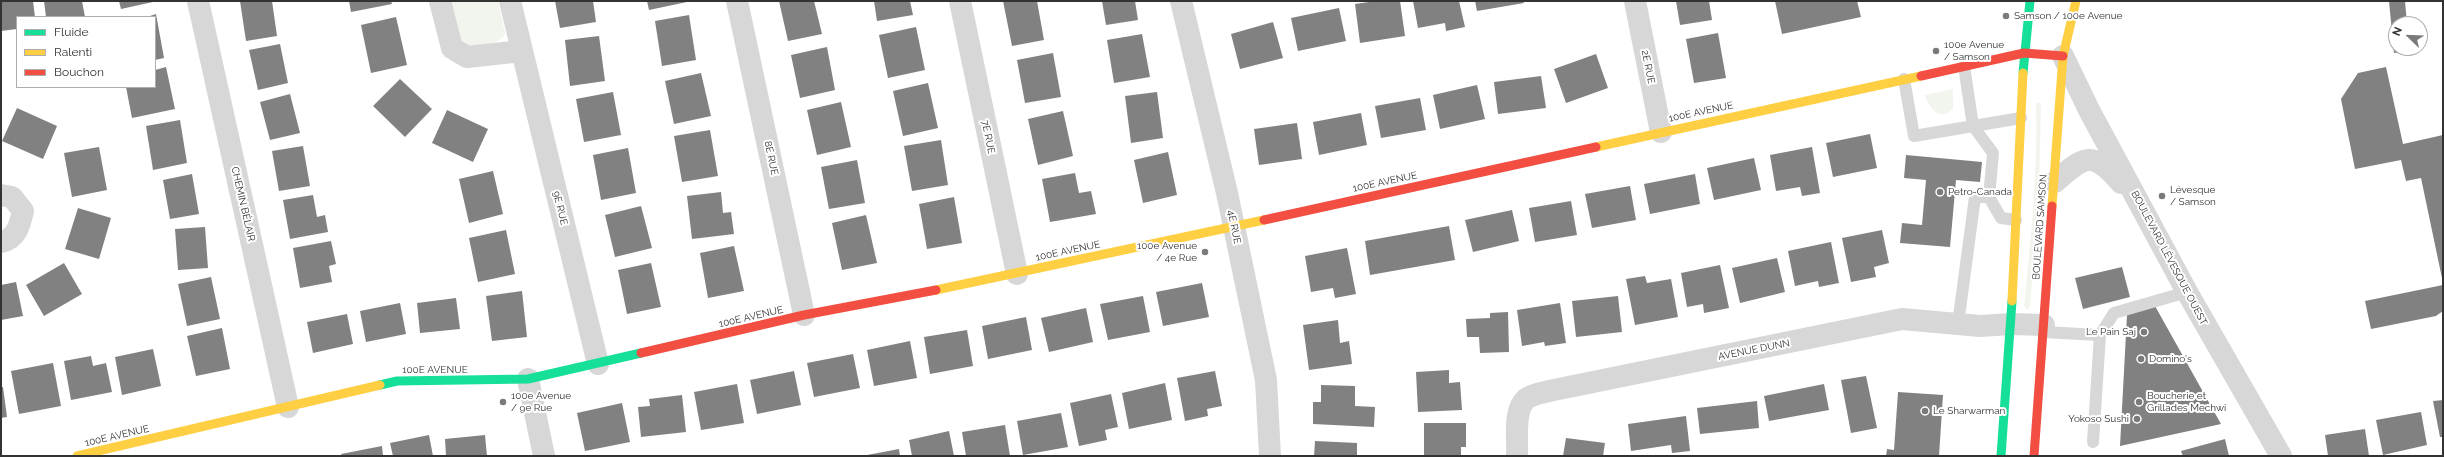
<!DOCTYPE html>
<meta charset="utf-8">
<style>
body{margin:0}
#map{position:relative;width:2444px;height:457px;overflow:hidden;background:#fff;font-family:Raleway,sans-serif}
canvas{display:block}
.frame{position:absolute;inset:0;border:2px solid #333;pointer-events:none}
.legend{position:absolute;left:16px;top:16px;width:140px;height:72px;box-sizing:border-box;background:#fff;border:1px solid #adadad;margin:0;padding:5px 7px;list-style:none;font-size:12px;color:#333}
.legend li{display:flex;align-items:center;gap:8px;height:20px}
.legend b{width:20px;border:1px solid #adadad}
.north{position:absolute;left:2388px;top:16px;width:40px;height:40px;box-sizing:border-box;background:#fff;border:1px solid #adadad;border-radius:50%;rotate:293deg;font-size:11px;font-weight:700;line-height:16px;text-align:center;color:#333}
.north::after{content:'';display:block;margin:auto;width:14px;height:18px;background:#7a7a7a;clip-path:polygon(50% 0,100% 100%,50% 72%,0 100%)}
</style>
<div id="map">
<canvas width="2444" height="457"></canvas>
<div class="frame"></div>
<ul class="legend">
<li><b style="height:5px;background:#16e098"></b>Fluide</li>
<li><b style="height:5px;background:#ffcf43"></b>Ralenti</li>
<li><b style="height:5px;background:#f24e42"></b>Bouchon</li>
</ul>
<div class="north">N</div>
</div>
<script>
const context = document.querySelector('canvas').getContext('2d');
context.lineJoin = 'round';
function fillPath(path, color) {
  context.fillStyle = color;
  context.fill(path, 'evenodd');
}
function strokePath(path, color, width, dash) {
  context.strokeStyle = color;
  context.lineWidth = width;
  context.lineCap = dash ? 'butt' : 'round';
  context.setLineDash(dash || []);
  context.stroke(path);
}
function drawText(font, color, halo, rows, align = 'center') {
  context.font = font + ' Raleway,sans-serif';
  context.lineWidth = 4;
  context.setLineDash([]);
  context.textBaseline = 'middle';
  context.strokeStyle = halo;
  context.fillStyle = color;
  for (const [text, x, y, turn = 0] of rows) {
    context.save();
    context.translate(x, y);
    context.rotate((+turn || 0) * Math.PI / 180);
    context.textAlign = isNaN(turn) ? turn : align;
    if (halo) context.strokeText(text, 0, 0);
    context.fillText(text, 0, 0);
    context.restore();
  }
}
fillPath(new Path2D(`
 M451,1h47l7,32c-4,13 -33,15 -43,11z
 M1953,89v20c-14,13 -24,-1 -28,-14z
 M2038,102l3,2 -2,88 -9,115 -3,3 -3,-4c7,-68 14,-134 12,-202z`), '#f1f5ed');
fillPath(new Path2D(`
 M1,1h32l2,16h-18v12l-16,2z
 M44,1h38l3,16h-39z
 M119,1h34v1l-32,7z
 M240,1h32l5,35 -31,5z
 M349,1h42l1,3 -41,8z
 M555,1h38l3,21 -36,6z
 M647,1h40v1l-38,8z
 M779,1h35l8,33 -34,7z
 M874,1h36l3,14 -36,6z
 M1003,1h34l7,39 -32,6z
 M1102,1h33l3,19 -32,5z
 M1376,1h24l5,35 -45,7 -5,-39z
 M1413,1h46l6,26 -19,4 -1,-8 -27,5z
 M1475,1h48l1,2 -47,8z
 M1676,1h33l3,19 -32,5z
 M1775,1h82l4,16 -79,17z
 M2389,1h16l2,23h-11v24h13l1,3 -16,2z
 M1339,8l7,33 -48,10 -7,-33z
 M156,14l8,44 -9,2v-43l-5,-1z
 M689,15l7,45 -34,6 -7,-45z
 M396,17l11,48 -36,8 -10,-48z
 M1273,22l10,36 -43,11 -9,-35z
 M916,27l9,43 -37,8 -9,-43z
 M1718,33l8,45 -32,5 -8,-44z
 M1142,34l8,43 -36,6 -7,-43z
 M599,36l6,45 -35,5 -5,-46z
 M280,44l8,39 -30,7 -9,-40z
 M827,47l8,43 -35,8 -9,-43z
 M1053,53l8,44 -36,6 -8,-43z
 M1596,54l12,34 -42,15 -12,-34z
 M166,67l9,42 -43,9 -6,-31h29v-17z
 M2386,67l17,77 40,-9v148l-22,-105 -15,3 -5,-21 -46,9 -14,-70 17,-26z
 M701,73l10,43 -37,8 -9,-43z
 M1541,76l5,32 -48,6 -4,-32z
 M400,79l32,30 -27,28 -32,-31z
 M928,83l10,45 -35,8 -10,-45z
 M1477,85l8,34 -45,10 -7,-34z
 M613,92l8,43 -37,7 -8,-43z
 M1157,92l6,46 -32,5 -6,-47z
 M290,94l10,39 -30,7 -10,-38z
 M1420,98l6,32 -45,8 -6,-32z
 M841,102l10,45 -34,8 -10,-45z
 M17,108l40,18 -14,33 -41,-18z
 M447,110l41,19 -15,33 -41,-19z
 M1063,111l10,45 -35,9 -10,-46z
 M1361,113l6,32 -48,10 -6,-33z
 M180,120l7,43 -34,7 -7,-44z
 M1297,123l5,36 -43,6 -5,-36z
 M710,130l8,46 -36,6 -8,-46z
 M1870,134l7,34 -44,9 -7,-34z
 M941,140l7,45 -36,6 -8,-45z
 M303,146l7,40 -31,5 -7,-40z
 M99,147l8,43 -35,7 -8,-44z
 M1812,147l8,46 -18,3 -2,-9 -24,4 -6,-36z
 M628,148l8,45 -35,7 -8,-45z
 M1168,152l9,43 -34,8 -9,-43z
 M1906,155l76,7 -2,20 -24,-2 -6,67 -50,-4 2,-20 20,2 4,-45 -22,-2z
 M1754,158l7,32 -47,10 -7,-32z
 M857,160l8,43 -36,6 -8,-42z
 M493,171l10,43 -34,9 -10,-44z
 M1075,173l4,20 12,-2 5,23 -46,8 -8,-43z
 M192,174l7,40 -29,5 -7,-39z
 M1695,174l5,30 -50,10 -6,-30z
 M1630,186l6,34 -44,8 -7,-34z
 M721,192l2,21 8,-1 3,22 -42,5 -5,-43z
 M313,195l4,22 8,-2 3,17 -38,7 -7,-39z
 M954,197l8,46 -35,6 -8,-45z
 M1571,201l6,34 -42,7 -6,-34z
 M641,206l11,42 -37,9 -10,-42z
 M78,208l33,10 -12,41 -34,-10z
 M1512,210l7,31 -46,11 -8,-32z
 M866,215l11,48 -35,7 -10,-47z
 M1449,226l6,34 -85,15 -5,-34z
 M205,227l3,41 -30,2 -3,-41z
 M506,230l9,44 -37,8 -9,-44z
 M1882,230l7,33 -15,4 2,10 -25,5 -9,-44z
 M331,241l5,23 -7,2 3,16 -32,6 -7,-40z
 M1831,242l8,41 -20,4 -1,-6 -23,5 -7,-35z
 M734,246l10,45 -36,7 -8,-45z
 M1347,248l9,46 -21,4 -2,-10 -22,4 -6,-36z
 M1777,258l8,34 -45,11 -8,-35z
 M64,263l18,31 -38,22 -18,-31z
 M651,263l10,44 -34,7 -9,-44z
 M1720,265l9,43 -25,5 -1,-9 -16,3 -6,-34z
 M2122,267l8,30 -47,12 -8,-31z
 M1645,276l2,7 24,-4 7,38 -43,8 -9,-46z
 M211,277l9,42 -33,7 -9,-42z
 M16,282l7,34 -22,4v-35z
 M1202,283l7,34 -46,9 -7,-34z
 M2443,285v26l-7,5 -65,13 -6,-28z
 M522,291l5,46 -35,4 -6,-45z
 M1143,296l7,36 -42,8 -8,-36z
 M1618,296l4,36 -46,5 -4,-36z
 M456,298l4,31 -40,4 -3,-30z
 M400,303l6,31 -40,8 -6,-31z
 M1560,303l6,40 -21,3 -1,-4 -22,4 -5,-36z
 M2155,306l66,118 -101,22 7,-131z
 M1086,308l7,34 -44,10 -8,-34z
 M1508,312l1,40 -29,1 -1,-16h-12l-1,-18 24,-1v-5z
 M347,314l6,30 -40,9 -6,-31z
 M1026,317l6,33 -44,9 -6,-33z
 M1338,320l2,23 9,-2 3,23 -43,6 -6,-45z
 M222,328l8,41 -34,7 -9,-40z
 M967,330l6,36 -43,8 -6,-37z
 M910,341l7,37 -43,8 -7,-36z
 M153,349l8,37 -39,9 -7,-38z
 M853,354l7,34 -46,9 -7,-34z
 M91,356l2,10 13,-3 6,29 -41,8 -7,-39z
 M53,363l8,43 -42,8 -8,-43z
 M1449,370v13l11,-1 2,28 -44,2 -2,-40z
 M794,371l7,34 -44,9 -7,-34z
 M1215,371l7,35 -15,3 1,7 -23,5 -8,-43z
 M1866,376l11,52 -26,5 -10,-53z
 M1165,383l7,37 -43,9 -7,-36z
 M737,384l7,39 -43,7 -7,-38z
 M1824,384l5,26 -60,11 -5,-25z
 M1321,385l34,1v20l20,1 -1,20 -61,-3v-22h8z
 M1,387h2l4,30 -6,1z
 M1898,392l45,3 -4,61h-53l1,-7 7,1z
 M1111,394l7,33 -13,3 2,10 -28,6 -9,-43z
 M682,395l4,37 -45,5 -3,-30 12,-1 -1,-7z
 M2443,400v37h-3l-7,-36z
 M1757,401l2,27 -59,6 -3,-26z
 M622,403l8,39 -45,9 -8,-38z
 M2421,412l6,33 -44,10 -7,-35z
 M1061,413l7,34 -45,8 -6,-34z
 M1686,416l4,35 -18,2 -1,-8 -40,6 -3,-27z
 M1424,423h42v24h-5v9h-37z
 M1005,425l5,31h-44l-4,-24z
 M2365,429l4,27h-41l-3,-21z
 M949,431l5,25h-42l-3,-16z
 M429,435l4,21h-40l-3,-13z
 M485,435l2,21h-41l-1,-17z
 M1566,438l39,5 -2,13h-40z
 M2225,439l4,17h-46l-2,-5z
 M1315,441l42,2v13h-43z
 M382,446l1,10h-41l-1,-2z
 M899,449l1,7h-33v-1z`), '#818181');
strokePath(new Path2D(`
 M1964,66l9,60 20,27 -4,44 12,21 15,2
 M1904,79l10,57 107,-18
 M1958,324l17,-127h14
 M2043,332l57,3 -7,107
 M2100,335l14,-22 73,-21`), '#d7d7d7', 12);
strokePath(new Path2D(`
 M198,1l90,406
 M440,1l12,47 15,9 55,-6
 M510,1l88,363
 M737,1l67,314
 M960,1l57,273
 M1181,1l46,192 39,187 4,76
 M1635,1l26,131
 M2063,56l26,54 98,182 94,164
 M2055,182c30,-27 38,-32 66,1
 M1,195l11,2 11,14c-3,13 -6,28 -22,31
 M528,379l16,77
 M1517,456c1,-16 -4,-46 9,-57 6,-5 16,-6 23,-8l353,-72 78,7 31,-2 33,1`), '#d7d7d7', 22);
strokePath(new Path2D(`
 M2023,73l7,-72
 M380,385l17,-4 131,-2 113,-26
 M2001,456l11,-155`), '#16e098', 9);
strokePath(new Path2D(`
 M1596,147l325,-71
 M2052,206l11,-150 13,-55
 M936,290l328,-70
 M2012,301l11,-228
 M77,456l303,-71`), '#ffcf43', 9);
strokePath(new Path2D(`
 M1921,76l103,-23 39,3
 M1264,220l332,-73
 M641,353l163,-38 132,-25
 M2034,456l18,-250`), '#f24e42', 9);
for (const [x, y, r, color] of [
 [2006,16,4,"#7a7a7a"],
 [1936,51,4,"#7a7a7a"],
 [1940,192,4,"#7a7a7a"],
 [2162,196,4,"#7a7a7a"],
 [1205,252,4,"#7a7a7a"],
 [2144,332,4,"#7a7a7a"],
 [2141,359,4,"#7a7a7a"],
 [503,402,4,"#7a7a7a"],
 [2139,402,4,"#7a7a7a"],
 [1925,411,4,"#7a7a7a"],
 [2137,419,4,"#7a7a7a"]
]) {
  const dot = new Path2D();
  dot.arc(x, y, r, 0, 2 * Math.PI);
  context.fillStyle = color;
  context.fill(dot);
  strokePath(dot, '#fff', 1.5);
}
drawText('10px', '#333', '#fff', [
 ["Samson / 100e Avenue",2014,16],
 ["100e Avenue",1944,45],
 ["/ Samson",1944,57],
 ["Lévesque",2170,190],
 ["/ Samson",2170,202],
 ["Petro-Canada",1948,192],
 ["100e Avenue",1197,246,"right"],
 ["/ 4e Rue",1197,258,"right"],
 ["Le Pain Saj",2136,332,"right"],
 ["Domino's",2149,359],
 ["100e Avenue",511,396],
 ["/ 9e Rue",511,408],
 ["Boucherie et",2147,396],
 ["Grillades Mechwi",2147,408],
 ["Le Sharwarman",1933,411],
 ["Yokoso Sushi",2129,419,"right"]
], 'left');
drawText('10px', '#333', '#fff', [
 ["2E RUE",1648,67,79],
 ["100E AVENUE",1701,112,-12],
 ["7E RUE",988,137,78],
 ["8E RUE",771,158,78],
 ["100E AVENUE",1385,182,-12],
 ["CHEMIN BÉLAIR",243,204,77],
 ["9E RUE",560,208,76],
 ["4E RUE",1234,227,78],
 ["BOULEVARD SAMSON",2040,227,-86],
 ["100E AVENUE",1068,251,-12],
 ["BOULEVARD LÉVESQUE OUEST",2169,258,62],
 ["100E AVENUE",751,317,-13],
 ["AVENUE DUNN",1754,350,-11],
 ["100E AVENUE",435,370],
 ["100E AVENUE",117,436,-13]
]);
</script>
